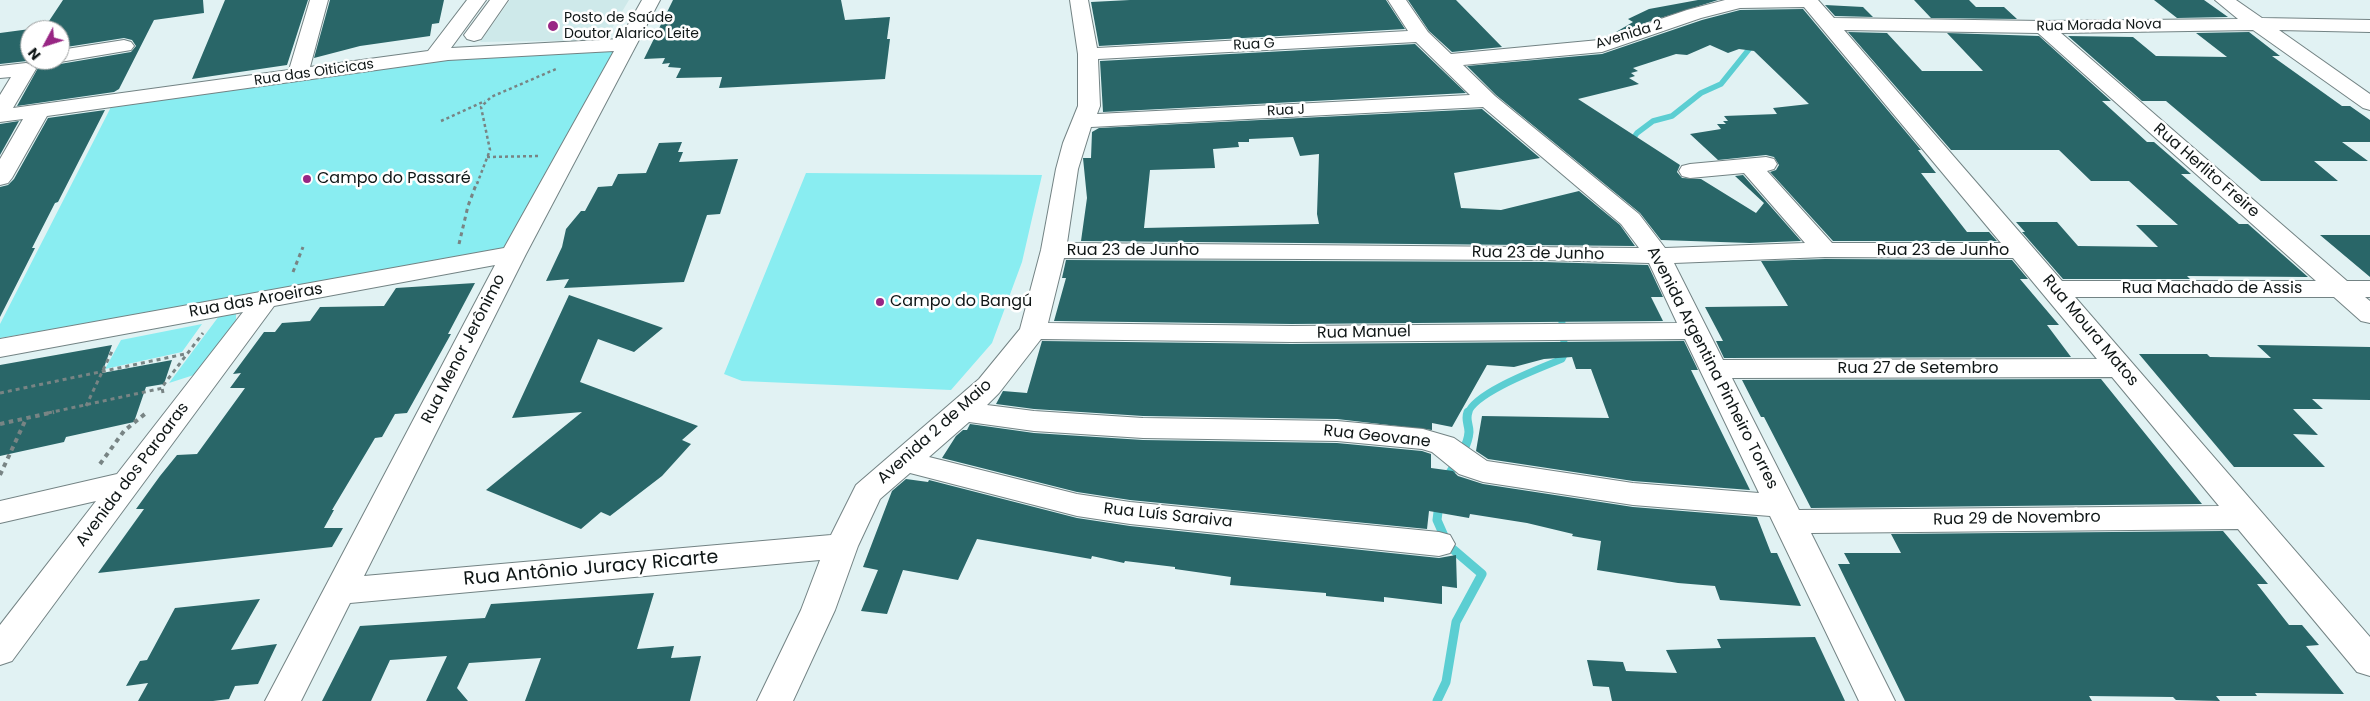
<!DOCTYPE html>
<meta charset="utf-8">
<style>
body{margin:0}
#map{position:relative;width:2370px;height:701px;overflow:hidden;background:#e1f2f3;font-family:Poppins,sans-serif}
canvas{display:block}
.north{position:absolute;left:20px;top:20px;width:50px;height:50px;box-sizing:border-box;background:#fff;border:1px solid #9fa2a2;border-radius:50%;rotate:230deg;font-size:14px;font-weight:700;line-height:20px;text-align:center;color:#0f1616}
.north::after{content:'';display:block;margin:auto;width:18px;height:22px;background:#982684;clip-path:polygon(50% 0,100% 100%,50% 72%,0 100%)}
</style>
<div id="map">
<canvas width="2370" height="701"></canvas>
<div class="north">N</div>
</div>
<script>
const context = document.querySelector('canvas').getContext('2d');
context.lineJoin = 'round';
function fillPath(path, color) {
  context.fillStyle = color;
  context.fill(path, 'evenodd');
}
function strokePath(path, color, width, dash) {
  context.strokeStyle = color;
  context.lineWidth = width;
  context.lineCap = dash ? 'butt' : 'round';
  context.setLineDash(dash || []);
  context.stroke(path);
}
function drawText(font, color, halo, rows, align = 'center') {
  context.font = font + ' Poppins,sans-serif';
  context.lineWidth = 5;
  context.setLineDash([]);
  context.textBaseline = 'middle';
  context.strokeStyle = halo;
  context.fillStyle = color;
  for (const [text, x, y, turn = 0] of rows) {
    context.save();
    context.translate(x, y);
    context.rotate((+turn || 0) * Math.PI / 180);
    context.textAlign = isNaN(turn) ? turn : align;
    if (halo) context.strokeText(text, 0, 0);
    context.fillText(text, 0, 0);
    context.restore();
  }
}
fillPath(new Path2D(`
 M510,0h119l-24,40 -125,2z`), '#cee9ea');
fillPath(new Path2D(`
 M618,47l-115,203 -235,43 -268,45v-14l110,-215v-4l313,-45z
 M806,173l236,2 -20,87 -30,81 -41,47 -209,-9 -18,-7z
 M229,313l7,1v6l-39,54 -28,9 50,-67z
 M202,324l-20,28 -77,17 16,-29z`), '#89edf1');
strokePath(new Path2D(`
 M1630,143l7,-10 16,-12 19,-5 29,-23 20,-9 33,-41`), '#5bced2', 5.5);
strokePath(new Path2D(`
 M1468,413c7,-21 73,-45 94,-54l3,-6 -4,-40`), '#5bced2', 7);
strokePath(new Path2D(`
 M1446,479c8,-13 22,-31 23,-47 0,-8 -4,-12 -1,-20
 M1437,701l9,-19 10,-60 26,-48 -34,-29 -11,-25 2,-16`), '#5bced2', 9);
fillPath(new Path2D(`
 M63,0h140l1,13 -50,7 -35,69 -5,3 -97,14 21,-38 -4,-5 -7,-2 -27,3v-31l45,-6zM30,30h30v18l64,-10 8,2 4,6 -5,6 -71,12 -9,-4h-21z
 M225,0h83l-21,65 -95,14z
 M330,0h114l-5,23 -7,1 -2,12 -70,10 -46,12z
 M673,0h168l4,20 45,-3 -3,22h3l-5,40 -166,9 3,-11 -46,1 5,-10 -13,-1 2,-4 -8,1 3,-6 -21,1z
 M1130,0h256l19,29 -306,17 -8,-44z
 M1408,0h48l46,47 -50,5 -23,-21z
 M1698,0h20l-102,32 17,-10 -5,-3 21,-10z
 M1914,0h55l7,7h28l13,12 -86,-1z
 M2154,0h50l24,17 -51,1z
 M1825,5l38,2 10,10 -38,-1z
 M1803,9l118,141h-3l18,23h-15l46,59h22l8,9h-164l-63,-69 6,-2 3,-5 -5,-8 -8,-2 -48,5 -28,-26 31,-5 -4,-5h9l-3,-3h5l-4,-5 53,-2 -4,-6 36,-4 -55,-53 -15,-2 -11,4 -18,-8 -23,10 -11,-1 -43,14 5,3 -7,2 4,3 -6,2 10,6 -61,15 102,66 -3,7 5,6 19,1 55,34 8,-10 -29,-27 8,-1 58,66 -51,2 -89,-3 -21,-27 -144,-118 -29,-29 135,-12 100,-34 38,-10z
 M1848,32l39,1 35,38h61l-36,-38 92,3 72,65h-9l45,41h7l37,32h-10l58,50h9l60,53 -121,-1 3,3h-127l-41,-47h3l-9,-10h41l21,24 80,1 -22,-22h42l-49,-44h-38l-32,-31h-108z
 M2249,32l31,24h-8l70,50h8l20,14v22h-28l26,19h-54l24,20h-77l-95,-80h-24l-74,-65 65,1 23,19 71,1 -31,-24z
 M1415,44l51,49 -363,19 -3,-51z
 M1482,109l58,49 -86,15 7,35 40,2 78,-19 41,34 15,21 -554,-5 6,-43 -4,-40h8l1,-26 7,-4zM1293,137l7,19 19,-2 -2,60 2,10 -175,4 6,-58 65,-2 -2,-19 26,-2 -1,-5h11v-3z
 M105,110l-47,92 -3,1 -23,45h3l-35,69v-130l8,-2 6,-6 34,-61z
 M19,121l-19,34v-31z
 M682,142l-4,10h5l-4,10 59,-3 -18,55 -13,1 -23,67 -120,6 5,-9 -23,2 16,-34 4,-18 15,-18h4l13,-24 14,-1 6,-12 28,-1 13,-30z
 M2320,235h50v42z
 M1825,259l187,1 16,19h-8l39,46h-12l24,32 -347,1 -8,-17h7l-18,-34 83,-1 -27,-45z
 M1066,260l478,2 104,3 15,32h-12l12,24 -371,3 -238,-3 12,-43h-4z
 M475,283l-27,51h3l-44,79 -12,1 -13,23 -7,1 -43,72h2l-10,18h19l-11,19 -234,26 46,-64h-8l24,-33 17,-21 20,-1 48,-66h-15l11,-15 -8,1 31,-42h11l7,-9 28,-2 10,-14 64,-1 12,-18z
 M569,295l94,33 -29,24 -36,-13 -18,43 118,44 -16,14 9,4 -29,32 -52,40 -9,-4 -20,17 -95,-39 96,-78 -70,6z
 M1042,341l250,3 392,-3 14,29h-7l59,120 -117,-9 -145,-22 -12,-8 6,-35 127,2 -18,-49h-15l-4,-12 -28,2 -30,8 -27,-2 -35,62 -20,-4v7l-95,-11 -194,-3 -109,-7 -38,-5 7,-13 24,2z
 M112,345l-10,28 70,-13 -8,24 -18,3 -12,35 -68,15 -2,5 -64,14v-91z
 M2257,345l113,2v53l-58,-1 11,10h-30l25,26 -25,-1 32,33h-91l-95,-113h68l3,3 61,1z
 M2101,379l101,125 -391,4 -47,-91h-3l-19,-37z
 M970,424l64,9 109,7 194,3 85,8 9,3v14l22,3 5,5 25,8 150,23 124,10 14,36h6l24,53 -81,-6 -5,-14 -37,-3 -81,-13 4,-29 -29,-5 1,-2 -46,-11 -57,-9 -1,4 -40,-7 -2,18 -297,-29 -53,-8 -135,-34 14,-22 7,-6h4z
 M906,479l22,3 1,-2 148,38 53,8 309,32 17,-3 1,33 -15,-2v18l-58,-7v5l-58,-6v-3l-96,-8 1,-8 -56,-8v-2l-50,-6 -1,2 -32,-7 -1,3 -114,-20 -19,41 -55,-10 -16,44 -26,-3 17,-41 -15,-3 29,-76z
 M2223,531l45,53h-11l32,41h13l17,20 -13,1 38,48 -89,-1 2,3h-41l4,5 -44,-1 -3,-3 -84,-1 3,5h-187l-67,-137h12l-6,-11h57l-10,-19z
 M654,593l-17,56 37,-3 -3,12 30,-2 -11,45h-165l16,-43 -72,5 -12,25 11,13h-42l21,-45 -57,4 -19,41h-49l38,-75 125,-8 6,-14z
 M260,599l-29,51 46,-6 -19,40 -23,2 -6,13 -16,2h-75l10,-18 -22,3 14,-25 7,-1 28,-52z
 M1815,637l30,64h-233l-3,-14 -16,-1 -6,-26 36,2 3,9 51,2 -11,-23 55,-2 -4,-9z`), '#296668');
const minor = new Path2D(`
 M310,0h18l-18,67 118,-16 39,-51h19l-35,48 169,-9 22,-39h18l-134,254 -162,322 467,-41 25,-50 123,-106 41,-50 21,-79 15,-81 7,-26 15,-37v-52l-8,-54h18l9,48 311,-17 -20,-31h18l22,32 23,22 148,-14 88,-30 38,-10h93l16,18 209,3 195,-2 -23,-19h21l26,18 108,2v12l-91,-2 91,64v16l-7,-2 -110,-78 -192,3 286,248h23v16h-5l5,4v22l-9,-2 -27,-24h-259l295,340v39l-13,-4 -119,-143 -427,4 84,168h-36l-89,-185 -137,-11 -150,-23 -24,-8 -27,-22 -10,-3 -85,-8 -194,-3 -109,-7 -65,-9 -40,35 148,37 53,8 309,30 11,3 5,9 -5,9 -11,3 -309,-32 -53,-8 -167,-43 -30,26 -22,47 -23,64 -42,91h-36l44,-91 19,-50 -470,43 -49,98h-36l230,-436 -221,41 -262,355 -12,4v-40l96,-124 -96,22v-22l117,-27 126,-162 -243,45v-18l504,-91 110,-197 -166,9 -401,56 -35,62 -4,5 -8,2v-26l23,-40 -23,3v-27l11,-18 -11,1v-12l26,-3 7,2 3,4 -23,39 276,-38zM1804,7l197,236h-169l-65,-72 7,-2 3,-5 -3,-5 -8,-2 -76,7 -8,2 -3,5 3,5 8,2 54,-5 61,70 -140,5 -26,-34 -144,-118 -32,-31 139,-13 99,-34 39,-10zM1844,30l194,3 278,248h-254zM1416,42l54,53 -373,19 3,-8 -2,-47zM1483,107l138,117 18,24 -572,-5 11,-74 13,-42zM1825,257l188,1 84,101 -374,1 -49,-97zM1064,258l480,2 105,3 28,60 -385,3 -244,-3zM1041,339l251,3 393,-3 74,154 -126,-10 -146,-22 -33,-23 -31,-9 -86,-8 -194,-3 -109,-7 -47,-6 12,-12zM2112,377l107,129 -420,4 -67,-132z
 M490,0h18l-27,39 -7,2 -7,-2 -3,-4z
 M124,40l7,2 3,4 -3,4 -71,12 -7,-2h7v-10z`);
strokePath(minor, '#738384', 2);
strokePath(new Path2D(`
 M441,121l44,-20
 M487,157l54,-1
 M477,184l13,-34 -9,-43 10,-10 65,-28`), '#788484', 2.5, [3, 3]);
strokePath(new Path2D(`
 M459,244l9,-38 9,-24
 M293,272l10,-25
 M0,393l185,-39
 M163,393l-1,-5 3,-5 38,-50
 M86,406l27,-57
 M48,413l115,-25`), '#788484', 3, [4, 4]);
strokePath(new Path2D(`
 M0,424l54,-12
 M100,464l24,-33 22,-18
 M0,475l26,-56`), '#788484', 4, [4.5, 4.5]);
fillPath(minor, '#fff');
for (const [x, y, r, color] of [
 [553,26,6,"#982684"],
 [307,179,5,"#982684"],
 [880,302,5,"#982684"]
]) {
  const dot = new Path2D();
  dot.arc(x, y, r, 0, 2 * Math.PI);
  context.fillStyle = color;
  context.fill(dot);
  strokePath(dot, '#fff', 2);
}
drawText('14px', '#0f1616', '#fff', [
 ["Posto de Saúde",564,18],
 ["Doutor Alarico Leite",564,34]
], 'left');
drawText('14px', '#0f1616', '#fff', [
 ["Rua Morada Nova",2099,26,-1],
 ["Avenida 2",1629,35,-17],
 ["Rua G",1254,45,-3],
 ["Rua das Oiticicas",314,73,-8],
 ["Rua J",1286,111,-3]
]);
drawText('16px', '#0f1616', '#fff', [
 ["Rua Herlito Freire",2206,171,41],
 ["Rua 23 de Junho",1133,251],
 ["Rua 23 de Junho",1943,251],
 ["Rua 23 de Junho",1538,254,1],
 ["Rua Machado de Assis",2212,289],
 ["Rua das Aroeiras",256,301,-10],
 ["Rua Moura Matos",2090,331,50],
 ["Rua Manuel",1364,333,-1],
 ["Rua Menor Jerônimo",464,349,-63],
 ["Avenida Argentina Pinheiro Torres",1712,368,63],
 ["Rua 27 de Setembro",1918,369],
 ["Avenida 2 de Maio",935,432,-42],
 ["Rua Geovane",1377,437,6],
 ["Avenida dos Paroaras",133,475,-53],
 ["Rua Luís Saraiva",1168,516,6],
 ["Rua 29 de Novembro",2017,519,-1]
]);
drawText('16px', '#0f1616', '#fff', [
 ["Campo do Passaré",317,179],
 ["Campo do Bangú",890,302]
], 'left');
drawText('19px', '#0f1616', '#fff', [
 ["Rua Antônio Juracy Ricarte",591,569,-5]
]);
</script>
